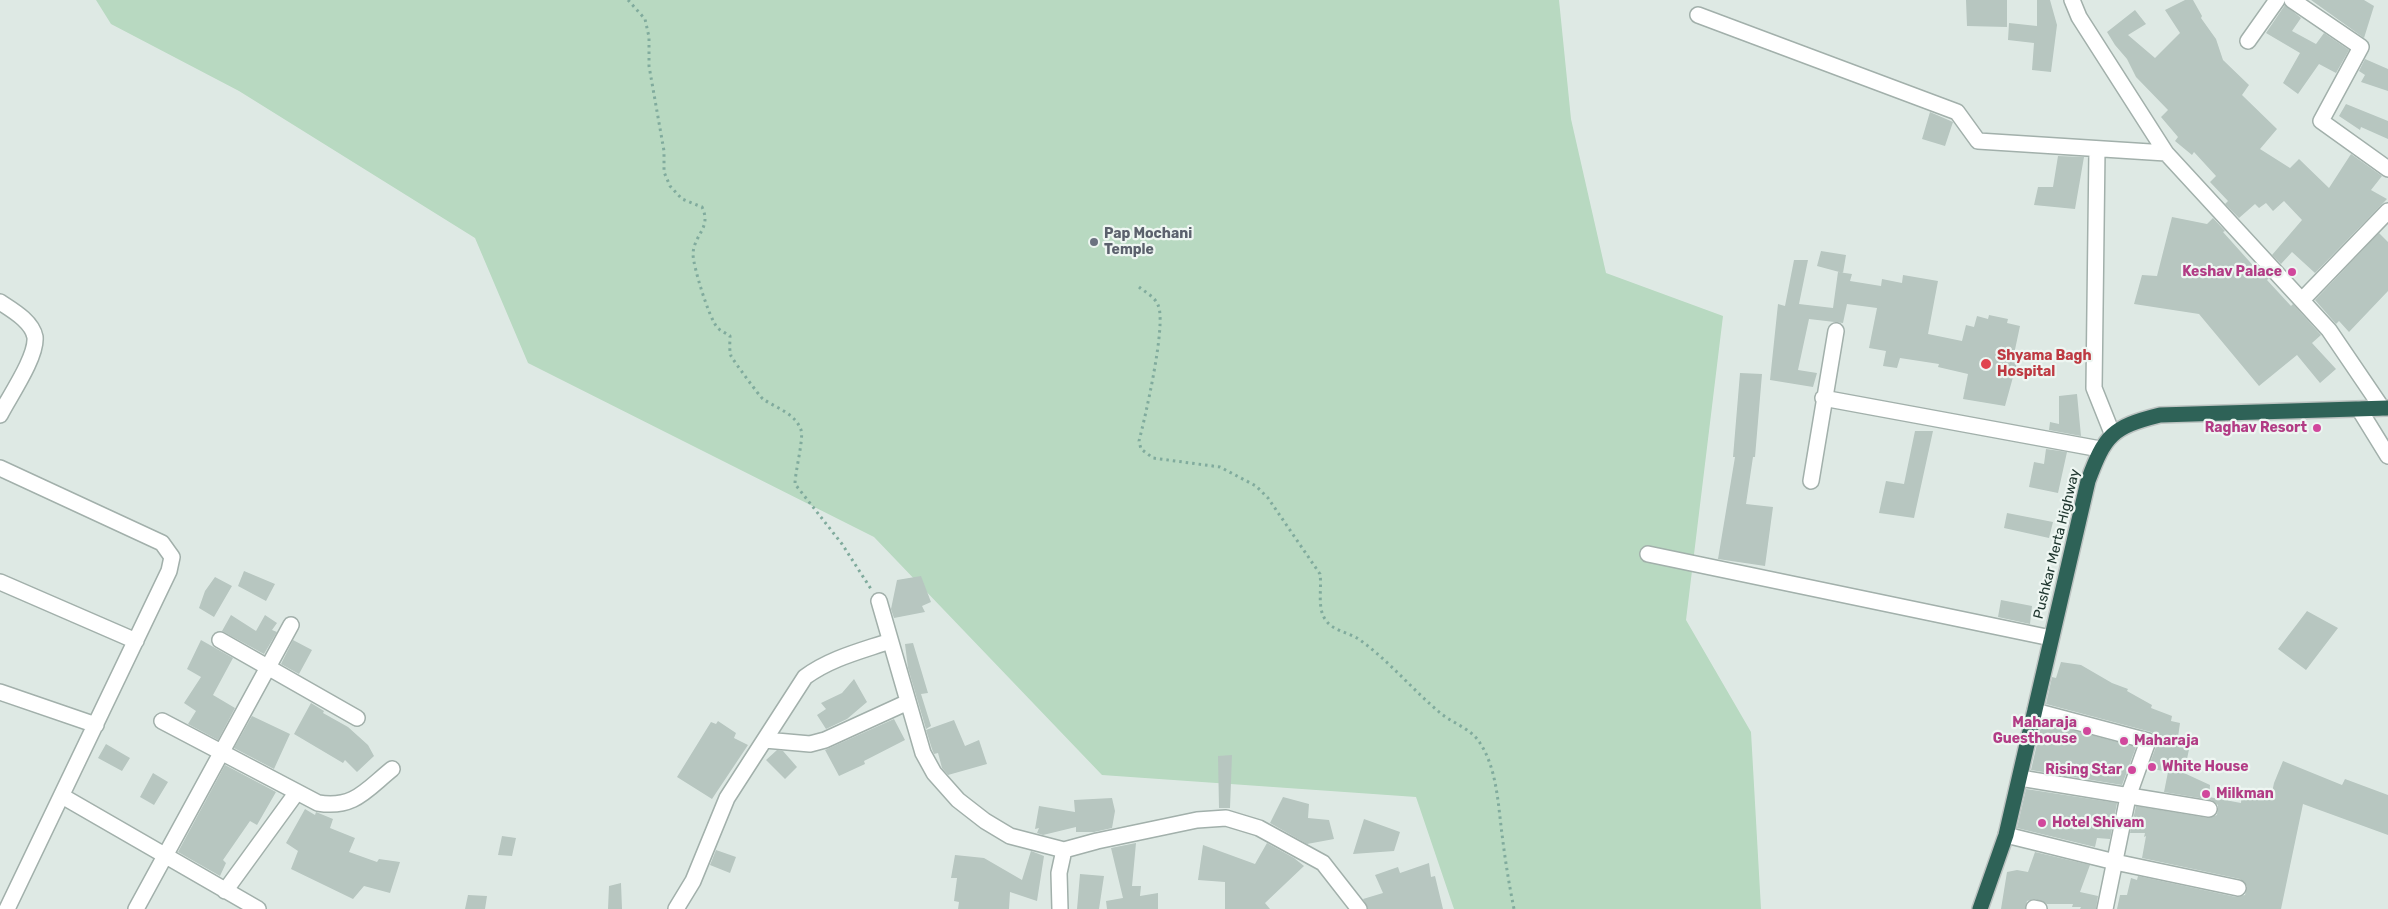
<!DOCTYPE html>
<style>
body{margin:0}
canvas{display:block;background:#dee9e4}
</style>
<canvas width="2388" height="909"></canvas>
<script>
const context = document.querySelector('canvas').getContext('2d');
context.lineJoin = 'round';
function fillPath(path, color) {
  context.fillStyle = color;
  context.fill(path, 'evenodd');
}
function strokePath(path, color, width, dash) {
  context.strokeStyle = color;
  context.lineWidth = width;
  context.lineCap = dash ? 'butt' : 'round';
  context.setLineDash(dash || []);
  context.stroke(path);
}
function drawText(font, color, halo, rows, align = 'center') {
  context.font = font + ' Rubik,sans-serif';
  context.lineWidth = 4.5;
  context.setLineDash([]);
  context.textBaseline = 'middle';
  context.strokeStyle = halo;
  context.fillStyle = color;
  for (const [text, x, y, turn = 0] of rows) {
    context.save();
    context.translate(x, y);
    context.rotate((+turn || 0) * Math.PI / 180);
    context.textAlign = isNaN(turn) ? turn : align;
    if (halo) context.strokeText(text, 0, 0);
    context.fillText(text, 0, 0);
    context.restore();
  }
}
fillPath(new Path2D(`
 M96,0h1463l12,119 35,154 117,43 -37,304 65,112 10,177h-307l-38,-112 -314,-22 -228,-238 -346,-174 -53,-125 -236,-147 -128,-67z`), '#b8d9c1');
fillPath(new Path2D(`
 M1966,0h41v27l-40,-1z
 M2037,0h13l7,25 -6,47 -19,-2 2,-27 -26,-3 1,-17 28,3z
 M2185,0h8l9,16 -1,2 15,21 7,21 26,25 -7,10 35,34 -17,20 30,19 9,-9 30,29 22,-34 31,22 -11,14 16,9 -72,74 -23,-21 -11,12 -9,-9 30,-35 -18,-19 -11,10 -7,-8 -7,5 -4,-4 -16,14 -14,-14 3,-3 -18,-19 6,-6 -22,-24 -2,3 -17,-14 3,-4 -17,-20 7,-7 -32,-33 -9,-18 -12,-14 -8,-13 28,-22 11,14 -18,11 27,23 25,-25 -15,-23z
 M2311,0h53l10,6 -10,32z
 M2285,5l16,13 -9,13 24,13 8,-11 25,17 -13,23 -17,-9 -21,30 -15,-11 17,-30 -34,-20z
 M2365,59l23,10v22l-27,-9 4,-7 -6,-4z
 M2346,104l42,17v18l-27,-12 -1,3 -21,-14z
 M1930,112l23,10 -8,24 -23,-7z
 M2058,156l26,1 -9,52 -41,-4 4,-18h15z
 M2172,217l35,7 6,-6 12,13 -2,1 35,39 2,-2 9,9 -2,2 24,26 2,-2 28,31 -9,8 24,26 -16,14 -23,-28 -38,31 -60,-72 -65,-10 8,-29 15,1z
 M2379,233l9,9v49l-39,41 -10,-11 -3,3 -21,-24z
 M1821,251l25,4 -3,18 -26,-7z
 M1794,260h14l-9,44 34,4 5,-36 14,2 -2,7 31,5 1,-7 20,4 1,-8 35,6 -10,53 34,7 4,-16 8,2 3,-11 11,3 1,-4 19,4 -1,4 13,3 -7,33h5l-13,47 -42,-7 5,-25 -30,-7 1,-3 -39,-6 -3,10 -14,-2 3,-15 -17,-3 8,-40 -30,-4 -4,19 -34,-4 -11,51 19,3 -4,14 -43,-7 8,-76 7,2z
 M1740,373l22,1 -7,83h-2l-7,47 27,3 -8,59 -47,-7 17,-102h-2z
 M2077,394l4,42 -32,-6 1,-8 9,2v-28z
 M1915,431h18l-19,87 -35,-5 7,-32 18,3z
 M2046,449l21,3 -9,41 -29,-6 5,-25 10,2z
 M2007,513l46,9 -4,16 -45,-10z
 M244,571l31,13 -9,17 -28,-15z
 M921,576l10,26 -9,4 3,6 -31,6 -3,-9 6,-29z
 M215,577l17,9 -18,31 -15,-9 6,-17z
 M2001,600l31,6 -2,18 -32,-7z
 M2307,611l31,17 -32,42 -28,-21z
 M231,615l25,16 9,-16 12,8 -5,7 5,2 -13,22 -42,-23z
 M201,640l32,18 -20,37 22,13 -17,32 -30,-16 8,-13 -12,-8 17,-26 -14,-8z
 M293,640l19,10 -13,24 -18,-10z
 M913,643l15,50 -7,1 10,32 -5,3 -18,-61 -3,-24z
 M2061,662l20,3 31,18 16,6 -1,2 25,14 -1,3 21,8 -1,5 9,2 -2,14 13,3 -7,33 26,12 -1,12 32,6 1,-13 29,7 3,-14 9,-22 59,24 3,-6 43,16v40l-85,-31 -22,105h-164l3,-14h7l4,-17 6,2 1,-4 98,21 9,-2 2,-9 -7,-7 -98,-21 4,-22 -2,1 1,-4h-15l6,-27 72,12 9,-3 1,-10 -7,-5 -47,-8 4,-20 -20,-4 9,-24 -2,-9 -4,-3 -105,-28 6,-27 4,1z
 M854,679l13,23 -20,17 -21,10 -9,-14 9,-6 -5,-6 21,-10z
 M311,703l13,8 -1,2 25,14 20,18 6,11 -17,16 -12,-12 -2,3 -49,-29z
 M252,716l38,18 -16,35 -40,-21z
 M894,719l11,21 -41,21 1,3 -26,12 -14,-26z
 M954,720l11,26 14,-6 8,24 -39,11 -6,-7 -4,-15 -4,1 -2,-5 -6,-19z
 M718,721l18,12 -2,5 14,7 -36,54 -35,-22 34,-55 5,2z
 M2042,722l94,25 -14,38 -91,-15z
 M106,744l24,14 -8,13 -24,-13z
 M777,750l6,1 14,16 -12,12 -19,-19z
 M1232,755l-2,53h-11l-1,-52z
 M225,765l51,27 -19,33 -7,-4 -27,39 3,3 -6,13 -42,-24z
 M153,773l15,9 -14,23 -14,-8z
 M2026,789l91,14 -7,36 -13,-1 -2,9 -78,-19z
 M1283,797l26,7 -1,14 21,2 5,19 -27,5 -37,-21z
 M1112,798l3,13 -3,17 -18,4h-18v-5l-33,8 -6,-2 2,-5 -4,1 4,-23 36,6 -1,-12z
 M305,809l10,6 1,-3 17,7 -3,9 25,10 -6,14 28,10 2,-3 21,3 -10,31 -26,-7 -11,13 -62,-30 7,-18 -12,-8z
 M1364,819l36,13 -6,19 -41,3z
 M502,836l14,2 -4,18 -14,-1z
 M1136,843l-4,43h9l-1,10 18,-3v16h-51l-1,-8 17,-3 -12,-50z
 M1267,843l27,15 10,8 -39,37 5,6h-45v-27l-27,-2 5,-35 52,19z
 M716,850l20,7 -6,16 -20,-8z
 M1031,851l13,5 -7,45 -27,-9 -1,17h-51l1,-7 -5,-1 3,-23h-6l4,-23 29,3 38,22z
 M2035,852l55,13 -10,27 18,4 -2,13h-16l1,-2h-9l1,-3h-26l-12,-5 -8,2 -2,8h-24l6,-37 10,-2 11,2z
 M1429,863l2,14 4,-1 8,33h-75l-5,-10 20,-6 -8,-18 23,-8 2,6z
 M1080,874l24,2 -5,33h-22z
 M621,883l1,26h-14l1,-23z
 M468,895l19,1 -2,13h-20z`), '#b7c6c0');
const minor = new Path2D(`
 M2072,0l7,17 87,136 163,177 53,78
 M2292,0l69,47 -40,74 67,48
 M1698,15l259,97 21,29 188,12
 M2248,41l29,-41
 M2097,149l-3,239 18,45
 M2302,300l86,-89
 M0,302c12,8 32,19 35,35 2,20 -26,60 -35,78
 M1823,398l277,51
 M2359,409l29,47
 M0,468l162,75 10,14 -3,14 -162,338
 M1811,481l25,-150
 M1648,554l403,84
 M0,582l136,59
 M879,601l44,152 11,20 24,27 27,21 25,15 54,14 33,-9 100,-21 29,-2 33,10 64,35 36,46
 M220,640l137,78
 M0,692l96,33
 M2035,711l113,30 -20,56 -23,112
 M162,721l156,82c36,6 48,-13 74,-34
 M765,740l45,4 15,-4 83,-38
 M2020,778l189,31
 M62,796l196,113
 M2006,835l109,27 123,26
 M225,891l72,-99
 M2034,908l5,1
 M136,909l155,-284
 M676,909l17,-28 34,-83 78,-121c26,-19 56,-26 85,-36
 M1060,909l-1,-36 5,-23`);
const highway = new Path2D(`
 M1980,909l26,-74 82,-354c17,-46 24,-54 72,-66l228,-7`);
strokePath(minor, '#a2b0ab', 18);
strokePath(highway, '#bcc3c1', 18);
strokePath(new Path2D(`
 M628,0l17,19 4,18v29l15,85v21l6,14 12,13 20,8c10,21 -8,27 -9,47 0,12 16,64 24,73 3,4 9,6 13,9 0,6 -1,14 1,20 2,4 29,41 32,43 13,9 32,14 38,31 3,8 -6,42 -6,54l47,60 29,45
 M1139,287c6,5 16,10 19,18 9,18 -13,113 -19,136l2,8 12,9 67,9 36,19 12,12 52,76c2,14 -3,33 5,45 7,12 24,13 35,21 29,21 51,48 78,71 13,12 33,17 42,32 17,26 18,61 22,91 3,25 7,50 12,75`), '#80ab9d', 3, [2.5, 4]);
strokePath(minor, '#fff', 15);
strokePath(highway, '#2e6257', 15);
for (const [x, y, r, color] of [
 [1094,242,5,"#6b7280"],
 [2292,272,5,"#d1479c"],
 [1986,364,6,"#e0444e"],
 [2317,428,5,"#d1479c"],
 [2087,731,5,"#d1479c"],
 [2124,741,5,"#d1479c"],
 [2152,767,5,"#d1479c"],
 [2132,770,5,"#d1479c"],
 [2206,794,5,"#d1479c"],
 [2042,823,5,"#d1479c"]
]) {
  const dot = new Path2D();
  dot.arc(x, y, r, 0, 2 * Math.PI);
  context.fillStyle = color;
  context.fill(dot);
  strokePath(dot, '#eef6f2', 2);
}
drawText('bold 14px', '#5b616d', '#eef6f2', [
 ["Pap Mochani",1104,234],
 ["Temple",1104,250]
], 'left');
drawText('bold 14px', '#b23c85', '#eef6f2', [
 ["Keshav Palace",2282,272],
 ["Raghav Resort",2307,428],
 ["Maharaja",2077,723],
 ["Guesthouse",2077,739],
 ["Maharaja",2134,741,"left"],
 ["White House",2162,767,"left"],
 ["Rising Star",2122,770],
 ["Milkman",2216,794,"left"],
 ["Hotel Shivam",2052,823,"left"]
], 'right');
drawText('bold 14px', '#be3a42', '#eef6f2', [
 ["Shyama Bagh",1997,356],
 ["Hospital",1997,372]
], 'left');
drawText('14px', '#213831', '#eef6f2', [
 ["Pushkar Merta Highway",2057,544,-76]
]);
</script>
